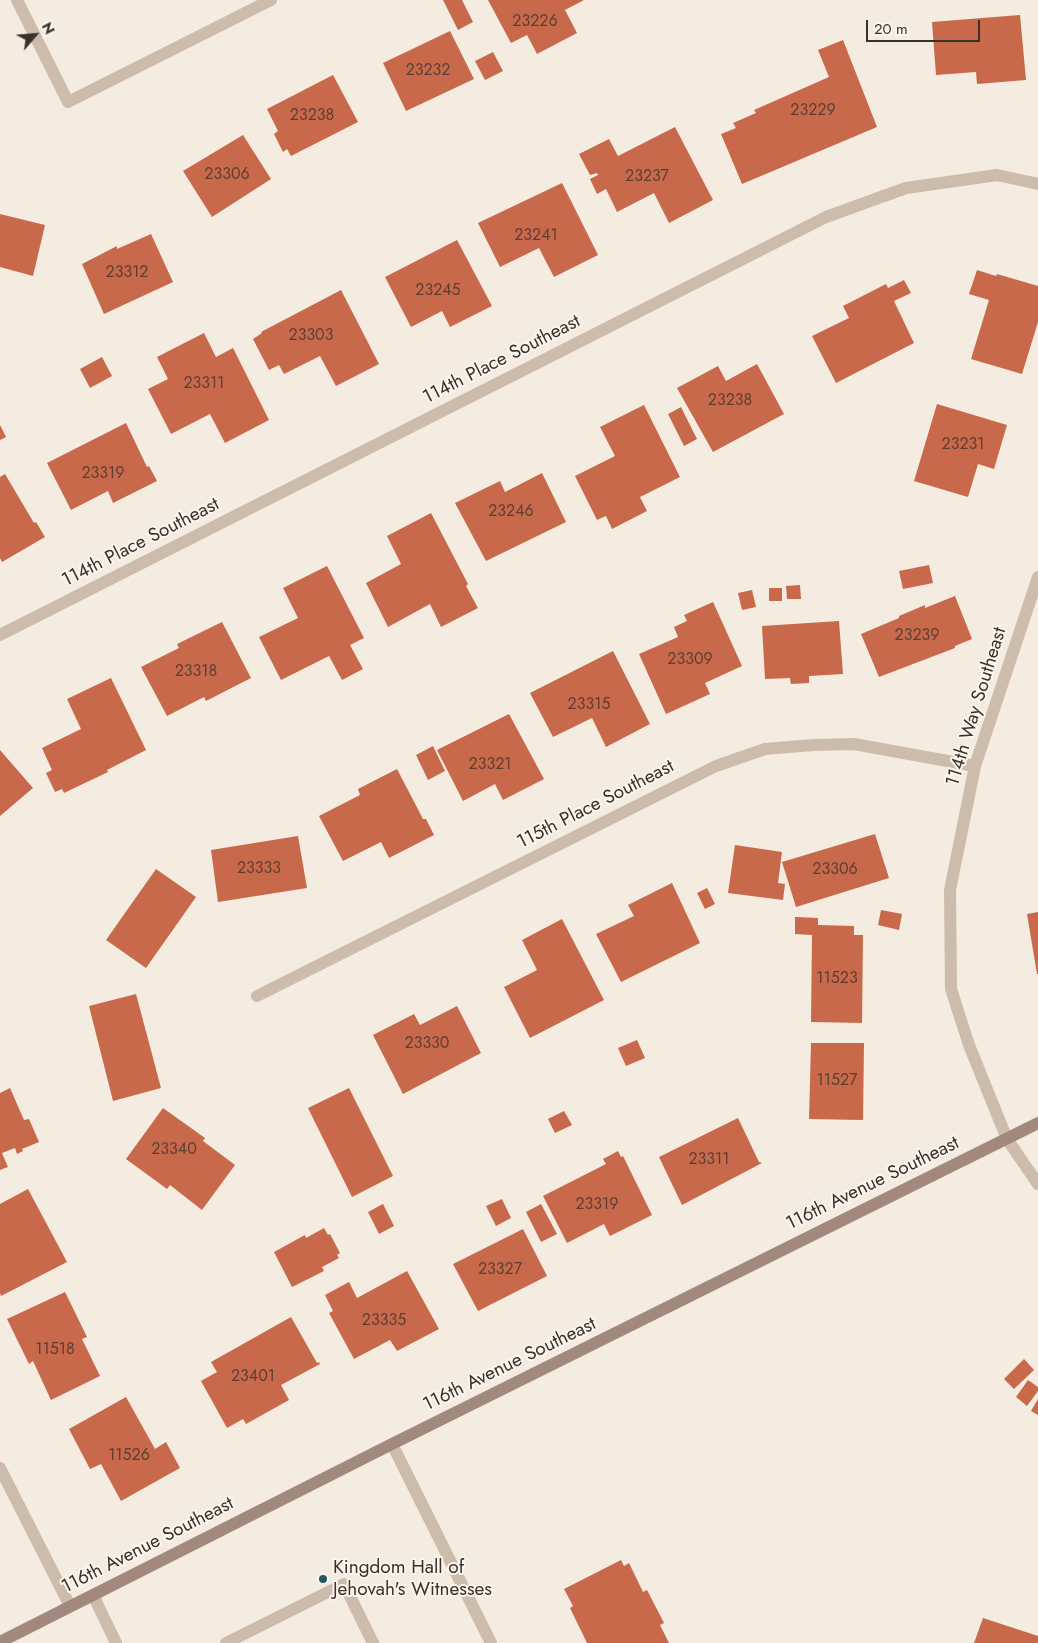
<!DOCTYPE html>
<style>
body{margin:0}
#map{position:relative;width:1038px;height:1643px;overflow:hidden;background:#f4ebe1;font-family:Jost,sans-serif}
canvas{display:block}
.north{position:absolute;left:10px;top:10px;width:50px;height:50px;-webkit-text-stroke:4px #fbf5ee;paint-order:stroke;rotate:63deg;font-size:14px;font-weight:700;line-height:20px;text-align:center;color:#3b302b}
.north::after{content:'';display:block;margin:auto;width:18px;height:22px;background:#3b302b;clip-path:polygon(50% 0,100% 100%,50% 72%,0 100%)}
.scale{position:absolute;left:866px;top:20px;width:114px;height:22px;box-sizing:border-box;border:2px solid #3b302b;border-top:0;padding-left:6px;font-size:15px;line-height:18px;white-space:nowrap;color:#3b302b;-webkit-text-stroke:4px #fbf5ee;paint-order:stroke}
</style>
<div id="map">
<canvas width="1038" height="1643"></canvas>
<div class="north">N</div>
<div class="scale">20 m</div>
</div>
<script>
const context = document.querySelector('canvas').getContext('2d');
context.lineJoin = 'round';
function fillPath(path, color) {
  context.fillStyle = color;
  context.fill(path, 'evenodd');
}
function strokePath(path, color, width, dash) {
  context.strokeStyle = color;
  context.lineWidth = width;
  context.lineCap = dash ? 'butt' : 'round';
  context.setLineDash(dash || []);
  context.stroke(path);
}
function drawText(font, color, halo, rows, align = 'center') {
  context.font = font + ' Jost,sans-serif';
  context.lineWidth = 4;
  context.setLineDash([]);
  context.textBaseline = 'middle';
  context.strokeStyle = halo;
  context.fillStyle = color;
  for (const [text, x, y, turn = 0] of rows) {
    context.save();
    context.translate(x, y);
    context.rotate((+turn || 0) * Math.PI / 180);
    context.textAlign = isNaN(turn) ? turn : align;
    if (halo) context.strokeText(text, 0, 0);
    context.fillText(text, 0, 0);
    context.restore();
  }
}
fillPath(new Path2D(`
 M443,0h19l11,22 -15,8z
 M488,0h96l-19,10 12,23 -40,21 -10,-19 -16,8z
 M1020,15l6,65 -49,4 -1,-12 -40,3 -4,-53z
 M450,31l24,48 -68,32 -23,-48z
 M843,40l34,87 -135,57 -21,-50 15,-6 -3,-5 23,-10 -2,-3 75,-33 -11,-27z
 M493,52l10,19 -18,9 -10,-19z
 M333,75l25,47 -67,34 -4,-7 -4,3 -9,-18 4,-3 -11,-22z
 M675,127l38,73 -44,23 -15,-30 -37,19 -11,-23 -9,5 -7,-15 8,-4 -1,-2 -7,2 -11,-21 30,-15 9,17z
 M243,135l28,44 -59,38 -29,-46z
 M562,183l36,72 -44,22 -15,-29 -39,19 -22,-44z
 M0,214l45,11 -12,51 -33,-9z
 M151,234l22,48 -69,32 -22,-50 35,-18v3z
 M457,240l35,66 -42,21 -8,-16 -31,16 -26,-50z
 M977,270l19,6 1,-2 41,12v36l-16,52 -51,-15 18,-59 -20,-6z
 M904,280l7,13 -17,8 20,42 -78,40 -24,-47 37,-18 -6,-12 43,-22 2,4z
 M341,290l38,74 -43,22 -16,-30 -36,18 -5,-9 -10,5 -16,-31 9,-6 -1,-1z
 M204,333l12,24 17,-9 36,72 -44,23 -15,-29 -39,20 -23,-45 20,-10 -11,-22z
 M102,357l10,19 -22,12 -10,-19z
 M757,364l27,50 -71,38 -36,-64 41,-22 8,15z
 M937,404l70,21 -13,44 -16,-5 -10,33 -54,-16z
 M644,405l36,72 -40,20 7,14 -35,18 -6,-13 -9,4 -22,-44 40,-20 -15,-29z
 M681,407l16,32 -13,7 -16,-32z
 M126,423l21,44 2,-1 8,15 -44,22 -5,-12 -37,19 -24,-47z
 M0,425l6,12 -6,3z
 M542,473l24,49 -80,39 -31,-58 45,-22 5,11z
 M5,474l29,49 2,-1 9,15 -43,25 -2,-4v-81z
 M431,513l37,71 -2,2 12,22 -37,19 -11,-23 -42,23 -22,-44 35,-19 -14,-28z
 M929,565l4,18 -30,6 -4,-18z
 M327,566l37,72 -14,7 13,24 -21,11 -13,-24 -48,24 -22,-43 39,-19 -15,-30z
 M800,585l1,14h-14l-1,-13z
 M769,588h13v13h-13z
 M752,590l4,17 -14,3 -4,-17z
 M955,596l17,43 -17,7v2l-76,29 -18,-43 38,-16v-2l26,-11v3z
 M713,602l29,64 -37,17 5,11 -44,20 -27,-60 39,-17 -4,-10 13,-6 -3,-6z
 M839,621l4,53 -34,2v7l-18,1 -1,-6 -25,1 -3,-53z
 M222,622l29,56 -45,23 -2,-4 -37,19 -26,-49 38,-19 -2,-4z
 M613,651l37,73 -44,23 -14,-29 -39,19 -23,-44z
 M111,678l35,72 -39,20 1,2 -44,21 -2,-4 -7,3 -9,-19 6,-3 -10,-22 39,-19 -14,-30z
 M509,714l35,65 -41,21 -8,-16 -32,17 -26,-51z
 M433,746l12,25 -17,9 -12,-25z
 M0,750l33,38 -33,28z
 M397,769l26,50h3l8,16 -45,23 -8,-16 -38,19 -24,-45 41,-21 -2,-6z
 M875,834l14,44 -93,29 -14,-45z
 M298,836l9,52 -89,14 -7,-52z
 M735,845l47,7 -4,31 7,1 -2,16 -55,-7z
 M156,869l40,28 -50,71 -40,-28z
 M672,883l28,60 -79,39 -25,-48 38,-18 -6,-11z
 M707,888l8,16 -10,5 -8,-16z
 M881,910l21,4 -3,16 -21,-5z
 M1038,912v62h-1l-10,-60z
 M795,917l23,1v7l36,1v9h9l-1,88 -51,-1 1,-87 -17,-1z
 M562,919l42,81 -74,38 -26,-51 33,-17 -15,-30z
 M136,994l25,94 -48,13 -24,-95z
 M457,1006l24,47 -78,41 -30,-59 41,-21 6,11z
 M637,1040l8,18 -19,8 -8,-18z
 M811,1043h53l-1,77 -54,-1z
 M10,1088l14,32 5,-1 10,23 -17,7 1,2 -6,3 -2,-6 -13,5 6,14 -8,3v-77z
 M349,1088l44,88 -41,21 -44,-89z
 M163,1108l42,30 -2,3 32,24 -33,45 -32,-25 -3,4 -41,-30z
 M564,1111l8,14 -17,8 -7,-14z
 M738,1118l21,44 3,1 -80,42 -23,-48z
 M618,1151l3,6 2,-1 29,59 -42,21 -6,-12 -37,19 -24,-47 63,-32 -3,-5z
 M28,1189l39,73 -66,34 -1,-3v-89z
 M502,1199l9,19 -15,8 -10,-20z
 M383,1204l11,22 -15,8 -11,-22z
 M541,1204l16,30 -16,8 -15,-30z
 M324,1228l4,7 2,-1 10,19 -3,2 2,3 -17,9 2,4 -32,16 -18,-35 31,-17 1,3z
 M523,1229l24,47 -69,35 -25,-47z
 M407,1271l32,58 -42,22 -7,-11 -36,19 -25,-46 4,-2 -8,-16 24,-13 8,16z
 M65,1292l22,45 -5,2 18,37 -49,24 -18,-39 -4,3 -22,-45z
 M291,1317l26,46 2,-1 1,2 -39,21 8,15 -43,24 -3,-5 -16,9 -26,-47 16,-9 -6,-10z
 M1024,1359l10,11 -20,19 -10,-10z
 M1028,1380l10,7v4l-11,15 -11,-9z
 M126,1397l29,52 11,-7 14,26 -59,33 -20,-37 -11,5 -21,-40z
 M1038,1399v16l-7,-4z
 M621,1560l3,6 5,-3 14,29 4,-2 17,33 -4,2 9,18h-82l-17,-35 3,-2 -9,-17z
 M983,1618l55,18v7h-64z`), '#c8694b');
strokePath(new Path2D(`
 M93,1595l23,48
 M226,1643l118,-59 29,59`), '#cdbbac', 12);
strokePath(new Path2D(`
 M17,0l51,102 203,-102
 M1038,577l-63,189 -25,124 1,99 18,56 38,94 31,45
 M0,635l826,-418 80,-29 91,-13 41,9
 M257,996l459,-230 49,-17 48,-4 41,-1 121,22
 M0,1468l70,138`), '#cdbbac', 12);
strokePath(new Path2D(`
 M392,1444l99,199`), '#cdbbac', 12);
strokePath(new Path2D(`
 M0,1642l392,-198 646,-321`), '#a18a7d', 12);
for (const [x, y, r, color] of [
 [323,1579,5,"#1f5a5e"]
]) {
  const dot = new Path2D();
  dot.arc(x, y, r, 0, 2 * Math.PI);
  context.fillStyle = color;
  context.fill(dot);
  strokePath(dot, '#fbf5ee', 2);
}
drawText('16px', '#5e3e33', null, [
 ["23226",535,22],
 ["23232",428,71],
 ["23229",813,111],
 ["23238",312,116],
 ["23306",227,175],
 ["23237",647,177],
 ["23241",536,236],
 ["23312",127,273],
 ["23245",438,291],
 ["23303",311,336],
 ["23311",204,384],
 ["23238",730,401],
 ["23231",963,445],
 ["23319",103,474],
 ["23246",511,512],
 ["23239",917,636],
 ["23309",690,660],
 ["23318",196,672],
 ["23315",589,705],
 ["23321",490,765],
 ["23333",259,869],
 ["23306",835,870],
 ["11523",837,979],
 ["23330",427,1044],
 ["11527",837,1081],
 ["23340",174,1150],
 ["23311",709,1160],
 ["23319",597,1205],
 ["23327",500,1270],
 ["23335",384,1321],
 ["11518",55,1350],
 ["23401",253,1377],
 ["11526",129,1456]
]);
drawText('19px', '#3b302b', '#fbf5ee', [
 ["114th Place Southeast",502,360,-27],
 ["114th Place Southeast",141,543,-27],
 ["114th Way Southeast",977,707,-73],
 ["115th Place Southeast",596,805,-27],
 ["116th Avenue Southeast",873,1184,-26],
 ["116th Avenue Southeast",510,1365,-26],
 ["116th Avenue Southeast",148,1546,-27]
]);
drawText('19px', '#3b302b', '#fbf5ee', [
 ["Kingdom Hall of",333,1568],
 ["Jehovah's Witnesses",333,1590]
], 'left');
</script>
